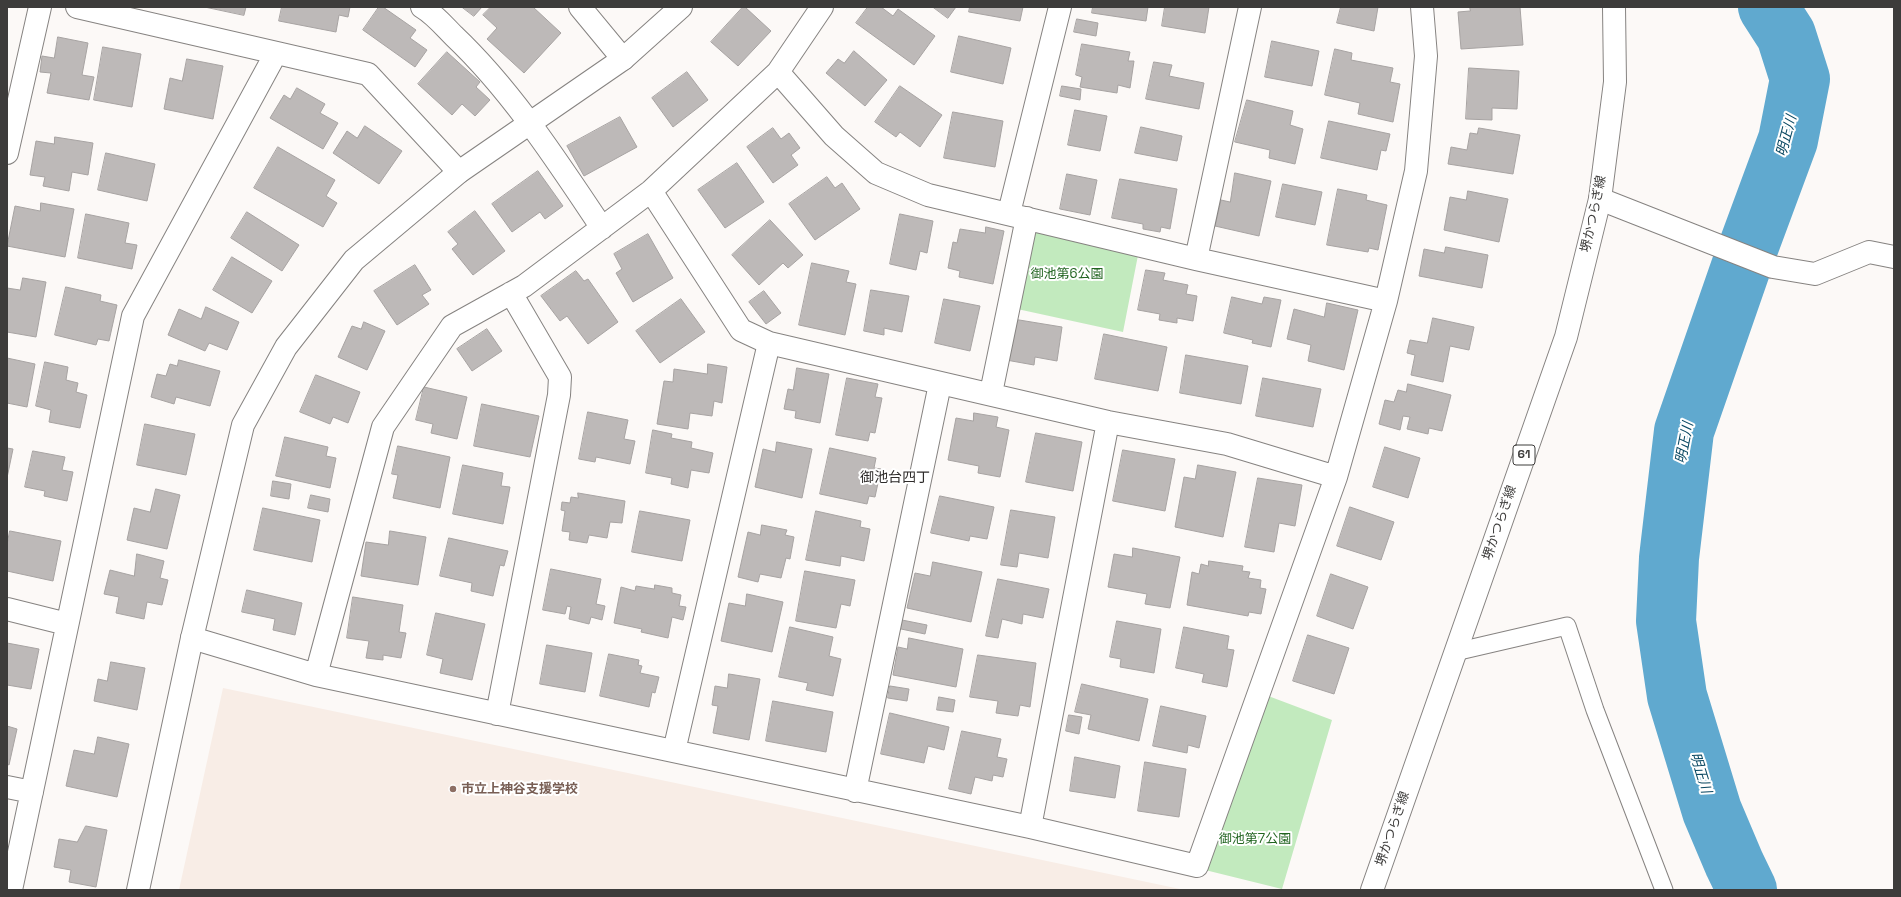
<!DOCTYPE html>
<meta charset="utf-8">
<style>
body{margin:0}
#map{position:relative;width:1901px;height:897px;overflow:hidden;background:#fcf9f7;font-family:"Space Grotesk",sans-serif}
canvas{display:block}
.frame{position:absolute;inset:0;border:8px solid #3d3c3b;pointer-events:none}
</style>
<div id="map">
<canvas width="1901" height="897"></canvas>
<div class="frame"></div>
</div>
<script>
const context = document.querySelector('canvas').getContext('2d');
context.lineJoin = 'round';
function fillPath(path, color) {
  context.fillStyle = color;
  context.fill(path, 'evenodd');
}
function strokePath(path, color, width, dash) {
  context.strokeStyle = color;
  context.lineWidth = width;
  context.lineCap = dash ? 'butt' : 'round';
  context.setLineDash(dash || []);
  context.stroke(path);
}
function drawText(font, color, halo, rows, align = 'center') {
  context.font = font + ' "Space Grotesk","Noto Sans JP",sans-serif';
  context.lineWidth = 4;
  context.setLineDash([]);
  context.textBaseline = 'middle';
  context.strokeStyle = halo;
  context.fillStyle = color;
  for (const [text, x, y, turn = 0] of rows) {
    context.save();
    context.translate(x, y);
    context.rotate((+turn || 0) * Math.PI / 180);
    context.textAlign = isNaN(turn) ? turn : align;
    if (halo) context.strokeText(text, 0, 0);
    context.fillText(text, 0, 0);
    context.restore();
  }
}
fillPath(new Path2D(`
 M223,688l962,202h-1006z`), '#f8ede6');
fillPath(new Path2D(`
 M1027,218l113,27 -17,87 -115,-25z
 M1263,694l69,26 -50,169 -81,-20z`), '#c2eabe');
strokePath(new Path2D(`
 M1747,890l-13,-27 -22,-52 -35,-115 -11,-75 3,-63 15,-127 57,-164 47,-127 12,-61 -14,-44 -18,-28`), '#60a9cf', 60);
const building = new Path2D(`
 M205,7h41l-2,8z
 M282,7h68l-2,10 -9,-2 -3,17 -57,-11z
 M379,7h4l33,23 -6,8 17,12 -12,17 -52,-37z
 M462,7h20l-8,9z
 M491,7h42l28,26 -37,40 -37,-34 10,-11 -14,-13z
 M743,7h2l26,24 -33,35 -27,-24z
 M868,7h13l12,9 5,-7 37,27 -21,29 -58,-42z
 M933,7h23l-8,11z
 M970,7h53l-3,14 -51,-9z
 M1093,7h55l-2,14 -54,-8z
 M1165,7h44l-4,26 -43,-7z
 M1341,7h37l-4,24 -37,-8z
 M1470,7h50l3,38 -62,4 -3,-37 12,-1z
 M1077,19l21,4 -2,13 -22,-4z
 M959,36l52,12 -8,36 -52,-12z
 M58,37l30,6 -6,32 12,2 -5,23 -42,-7 4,-20 -11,-1 2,-16 12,2z
 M1272,41l47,10 -7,35 -47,-9z
 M1082,44l48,8 -2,9h6l-4,27 -12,-3 -1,8 -37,-6 2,-10 -6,-2z
 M103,47l38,7 -9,53 -38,-7z
 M1335,49l17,4 -1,7 42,8 -3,14 10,2 -7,38 -35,-8 2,-11 -35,-8z
 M854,51l33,29 -22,26 -39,-33 12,-14 6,4z
 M447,52l33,30 -4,5 14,13 -15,16 -13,-12 -10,11 -34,-31z
 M187,59l36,7 -10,53 -49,-10 6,-31 12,3z
 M1154,62l18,3 -3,11 35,7 -5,26 -53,-10z
 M1469,68l50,3 -2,38 -25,-1v12l-26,-1z
 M687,72l21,28 -35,27 -21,-29z
 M900,86l42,29 -22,32 -20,-15 -4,5 -21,-15z
 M1062,86l19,3 -1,11 -20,-4z
 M297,88l28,16 -5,9 18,10 -15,26 -53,-31 14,-23 6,4z
 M1247,100l46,11 -3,14 13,4 -8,35 -26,-6 1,-8 -35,-8z
 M1075,110l32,6 -7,35 -32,-6z
 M953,112l50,9 -8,46 -51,-9z
 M620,117l17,30 -53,29 -17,-30z
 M1329,121l61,13 -4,17 -5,-1 -4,20 -56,-12z
 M365,126l37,25 -23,33 -46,-31 14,-22 10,7z
 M1141,127l41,9 -5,25 -42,-8z
 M773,128l8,11 8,-6 11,15 -9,7 7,10 -25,18 -26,-36z
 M1479,128l41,7 -7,39 -65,-10 3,-17 16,3 3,-17 7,1z
 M55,137l38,6 -5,32 -16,-3 -3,19 -26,-5 2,-9 -15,-2 6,-34 18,3z
 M278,147l57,33 -9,16 11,7 -14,24 -69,-39z
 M106,153l49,11 -8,37 -49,-11z
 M737,163l27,39 -39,26 -27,-38z
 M538,171l25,35 -18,13 -5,-7 -28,20 -20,-28z
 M1235,173l36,8 -12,55 -44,-10 6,-26 9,2z
 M1067,174l30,6 -7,35 -30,-6z
 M827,177l8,11 7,-5 18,26 -45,31 -26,-36z
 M1120,179l57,10 -7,40 -9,-2 -1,5 -17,-3v-5l-31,-6z
 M1283,184l39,8 -7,33 -39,-8z
 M1338,189l29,6 -1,5 21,5 -9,45 -9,-2 -1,4 -41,-7z
 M1468,191l40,8 -9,43 -55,-12 6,-33 16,3z
 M41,203l33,6 -9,48 -58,-11 8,-40 25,5z
 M475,211l30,40 -32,24 -21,-26 6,-5 -10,-12z
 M247,212l52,33 -17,26 -51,-33z
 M86,214l43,9 -4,20 12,2 -5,24 -54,-11z
 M900,214l33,7 -6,32 -7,-2 -4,19 -26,-6z
 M770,220l33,35 -15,13 -5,-5 -24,22 -27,-30z
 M986,227l18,4 -11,53 -34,-7 1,-6 -12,-3 5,-26 4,1 3,-14 25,4z
 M648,234l25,44 -40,24 -17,-29 6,-4 -8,-15z
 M1446,247l42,8 -6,33 -63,-12 5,-27 20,4z
 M232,257l40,24 -20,32 -39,-23z
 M812,263l37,8 -3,11 10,2 -11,51 -46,-10z
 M415,265l16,25 -9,5 7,9 -32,21 -23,-34z
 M1146,270l19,3 -2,7 25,5 -2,9 11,2 -4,25 -16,-3v5l-18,-3 1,-6 -22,-4z
 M576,271l8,10 4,-2 30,43 -30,22 -21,-28 -7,5 -19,-25z
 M23,278l23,4 -10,55 -29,-5v-44l13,2z
 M66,287l35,8 -1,6 17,4 -8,36 -11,-2 -2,6 -41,-10z
 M871,290l38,6 -7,36 -18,-4v7l-20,-4z
 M764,291l17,22 -15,11 -17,-22z
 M1232,297l30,7 2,-7 17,3 -10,47 -19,-4 1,-3 -29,-7z
 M681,299l24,33 -45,31 -24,-32z
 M944,299l36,7 -10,45 -35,-8z
 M1327,303l31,7 -14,60 -36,-9 3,-16 -24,-6 7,-30 30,8z
 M206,307l33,15 -12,28 -18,-7 -4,8 -37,-16 11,-26 22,10z
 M1433,318l41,9 -5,23 -19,-4 -7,36 -32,-7 4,-20 -8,-2 3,-13 17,3z
 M1013,319l49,8 -5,34 -22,-4 -1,8 -28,-5z
 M364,322l21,9 -18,39 -29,-13 14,-31 9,3z
 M487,329l15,22 -30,20 -15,-22z
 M1104,334l63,13 -9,44 -63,-12z
 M1186,355l62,11 -7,38 -61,-11z
 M7,358l28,6 -8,43 -20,-4z
 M179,360l41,11 -10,35 -34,-9 -2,7 -23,-7 6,-23 9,2 4,-12 7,2z
 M45,362l23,5 -2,13 12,3 -2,9 11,3 -7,33 -31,-6 2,-12 -15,-4z
 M708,364l19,3 -5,36 -8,-2 -2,15 -22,-3 -2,16 -31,-5 7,-43 9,1 1,-13 33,5z
 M797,368l32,6 -9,49 -25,-5 1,-7 -12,-2 4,-20 5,1z
 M316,375l44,17 -12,31 -15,-6 -3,7 -30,-12z
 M847,378l31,6 -3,13 7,1 -7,35 -5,-1 -2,9 -32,-6z
 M1263,378l58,11 -8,38 -57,-11z
 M1408,384l43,11 -9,36 -13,-3 -1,6 -21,-5 3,-12 -7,-1 -3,14 -21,-6 6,-24 9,2 4,-12 8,2z
 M424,387l43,10 -10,42 -26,-6 2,-9 -17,-4z
 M482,404l57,12 -9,41 -56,-11z
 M588,412l40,8 -4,19 11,2 -5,23 -34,-7 -1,5 -16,-3z
 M974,413l24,4 -2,10 13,3 -9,47 -22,-4 1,-7 -31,-6 8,-42 17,3z
 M145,424l50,10 -9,41 -49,-10z
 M653,430l19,4 -1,4 21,4 -1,6 22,5 -4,20 -18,-3 -3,18 -17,-4 1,-6 -26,-5z
 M1036,433l46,9 -9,49 -47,-9z
 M285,437l43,10 -2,9 10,2 -6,30 -54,-12z
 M777,442l35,7 -10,49 -47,-11 8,-38 12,3z
 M398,446l52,11 -10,51 -47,-10 5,-23 -6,-1z
 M1385,447l35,11 -12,40 -35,-11z
 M7,448l6,1 -6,29z
 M830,448l46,10 -2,10 7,1 -6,28 -6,-1 -2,8 -47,-10z
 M1123,450l52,9 -10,52 -52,-10z
 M33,451l32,6 -3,13 11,2 -6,29 -23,-5 1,-5 -20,-4z
 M463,465l40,8 -2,13 9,1 -7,37 -50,-10z
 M1198,465l38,7 -13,65 -48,-10 9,-50 11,2z
 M1258,478l44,7 -7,41 -16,-3 -5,29 -29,-5z
 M273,481l18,3 -2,15 -18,-3z
 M156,489l24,6 -13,54 -40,-9 7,-32 16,4z
 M578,493l47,8 -3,22 -12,-1 -3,16 -18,-3 -2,8 -18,-3 1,-8 -8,-1 3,-20 -4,-1 1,-8 8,1 1,-6 7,1z
 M311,495l19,4 -2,13 -20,-4z
 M940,496l54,11 -7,32 -17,-3 -1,5 -38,-8z
 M1350,507l44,15 -13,38 -44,-14z
 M263,508l57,12 -8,42 -58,-12z
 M1011,510l44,7 -7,41 -29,-5 -2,14 -16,-2z
 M640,511l50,9 -8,41 -50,-9z
 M816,511l45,10 -1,6 10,2 -6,32 -23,-5 -1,10 -34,-6z
 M762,525l25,5 -2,5 9,2 -4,22 -4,-1 -5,20 -21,-4 -2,8 -20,-5 10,-45 12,3z
 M10,531l51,10 -8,40 -46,-10v-26z
 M390,531l36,6 -8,48 -57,-9 5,-34 22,3z
 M449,538l59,13 -4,15 -4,-1 -7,31 -22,-5 1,-8 -32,-7z
 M1133,548l47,9 -10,51 -25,-4 2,-10 -39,-7 6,-33 18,3z
 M137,554l27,7 -4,17 8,2 -6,25 -15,-3 -3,17 -28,-6 3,-16 -15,-3 6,-24 24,6z
 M1209,561l34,5 -1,5 8,1 -2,6 13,2 -1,8 6,1 -5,25 -12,-2 -1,4 -61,-11 5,-33 7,2 2,-10 7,2z
 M933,562l49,10 -11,50 -64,-14 8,-35 15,3z
 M551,569l50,10 -5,25 9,2 -3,14 -11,-3 -2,7 -20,-5 2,-12 -4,-1 -2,8 -22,-4z
 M805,571l50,9 -5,26 -9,-2 -5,24 -40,-7z
 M1331,574l37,13 -15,42 -36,-13z
 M998,579l51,10 -6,29 -20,-4 -1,10 -20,-5 -4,19 -12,-2z
 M655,585l17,3v5l9,2 -2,11 7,1 -3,13 -11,-3 -4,21 -27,-6 1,-3 -28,-6 7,-36 14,4 1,-5 18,3z
 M247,590l55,13 -7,32 -22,-5 2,-11 -33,-7z
 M747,594l36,8 -11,50 -51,-11 8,-38 16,3z
 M353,597l50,8 -4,27 7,1 -5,25 -18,-3v5l-17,-2 3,-17 -22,-3z
 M436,613l49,11 -13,56 -32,-7 3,-14 -16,-4z
 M902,620l25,5 -2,9 -24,-5z
 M1117,621l44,8 -7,44 -34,-6 1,-8 -11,-2z
 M790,627l43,10 -4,19 12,3 -8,37 -27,-6 2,-7 -29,-6z
 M1184,627l45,9 -2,13 7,1 -7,37 -25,-5 2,-8 -28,-6z
 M1308,635l41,13 -15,46 -41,-13z
 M909,638l54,11 -7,38 -63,-12 5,-28 9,2z
 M7,643l32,6 -8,40 -24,-4z
 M547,645l45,8 -7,39 -45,-8z
 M609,654l30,6 -1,5 4,1 -2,7 19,4 -4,16 -3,-1 -3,15 -49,-11z
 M978,655l58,8 -6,44 -10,-2 -2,11 -22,-3 2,-12 -28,-4z
 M111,662l34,6 -8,42 -43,-9 4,-22 9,2z
 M729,674l31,5 -11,61 -36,-7 5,-27 -6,-1 3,-19 12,2z
 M1082,684l66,15 -9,42 -51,-12 3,-14 -16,-3z
 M890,686l19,3 -2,12 -19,-3z
 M939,697l16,3 -2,12 -16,-2z
 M773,701l60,11 -7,40 -60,-11z
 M1161,706l45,10 -7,32 -11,-3 -1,8 -34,-7z
 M890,713l59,14 -5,23 -16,-4 -4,17 -43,-9z
 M1069,715l13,2 -3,17 -13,-3z
 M7,726l10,3 -8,36 -2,-1z
 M962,731l39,8 -4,18 10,2 -4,18 -10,-2 -1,6 -17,-4 -4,17 -22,-5z
 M98,737l31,7 -12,53 -51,-11 8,-36 20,4z
 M1075,757l45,9 -5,32 -45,-7z
 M1145,762l41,7 -7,48 -41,-6z
 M86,826l21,4 -11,57 -27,-5 2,-12 -17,-3 5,-28 18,3z`);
fillPath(building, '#bdb9b8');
strokePath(building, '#a7a3a2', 1);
const service = new Path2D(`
 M1455,652l112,-26 28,84 69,180`);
const minor = new Path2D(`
 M77,7l291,67 91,98
 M422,7c12,7 22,19 32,29 58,55 103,125 148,192
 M580,7l43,52
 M778,72l56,64 42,37 52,22 268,64 190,42
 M7,153l33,-146
 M651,191l90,139 28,13 339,79 119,22 109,33
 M1600,199l173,68 42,7 54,-22 25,5
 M1009,213l51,-206
 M1196,259l54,-252
 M991,393l36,-175
 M7,609l60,15
 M192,638l124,37 714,152 167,39 139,-389 50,-176 30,-130 10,-115 -4,-49
 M316,675l67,-248 69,-101 72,-40 127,-95 127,-119 44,-65
 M497,714l62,-319 1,-18 -49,-84
 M674,751l95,-408
 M7,787l25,5
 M855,791l85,-407
 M1030,827l78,-405
 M11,890l122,-574 143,-263`);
const tertiary = new Path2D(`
 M138,890l54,-252 51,-213 43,-78 68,-87 105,-88 164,-113 58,-52`);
const primary = new Path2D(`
 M1372,890l194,-553 34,-138 15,-117 -1,-75`);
strokePath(service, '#868381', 19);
strokePath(minor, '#868381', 24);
strokePath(tertiary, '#868381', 24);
strokePath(primary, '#868381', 24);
strokePath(service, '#fff', 17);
strokePath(minor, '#fff', 22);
strokePath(tertiary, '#fff', 22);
strokePath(primary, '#fff', 22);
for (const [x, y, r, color] of [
 [453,789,4,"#8d6e63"]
]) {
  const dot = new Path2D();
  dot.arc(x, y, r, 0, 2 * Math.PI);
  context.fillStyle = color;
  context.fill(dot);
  strokePath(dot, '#fff', 1.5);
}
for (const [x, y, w] of [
 [1524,455,22]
]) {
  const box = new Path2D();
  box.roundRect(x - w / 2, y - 10, w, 20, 3);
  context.fillStyle = '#fff';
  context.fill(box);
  strokePath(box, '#3d3c3b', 1);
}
drawText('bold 12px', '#3d3c3b', null, [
 ["61",1524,455]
]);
drawText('13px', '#3d3c3b', '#fff', [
 ["堺かつらぎ線",1594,214,-78],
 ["堺かつらぎ線",1500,523,-71],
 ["堺かつらぎ線",1393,829,-71]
]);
drawText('13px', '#216420', '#fff', [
 ["御池第6公園",1067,274],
 ["御池第7公園",1255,839]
]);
drawText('bold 13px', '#785e54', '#fff', [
 ["市立上神谷支援学校",461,789]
], 'left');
drawText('italic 14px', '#0a4862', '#fff', [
 ["明正川",1787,136,-75],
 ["明正川",1685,443,-79],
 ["明正川",1700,773,73]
]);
drawText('14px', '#2e2b2a', '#fff', [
 ["御池台四丁",895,478]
]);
</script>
